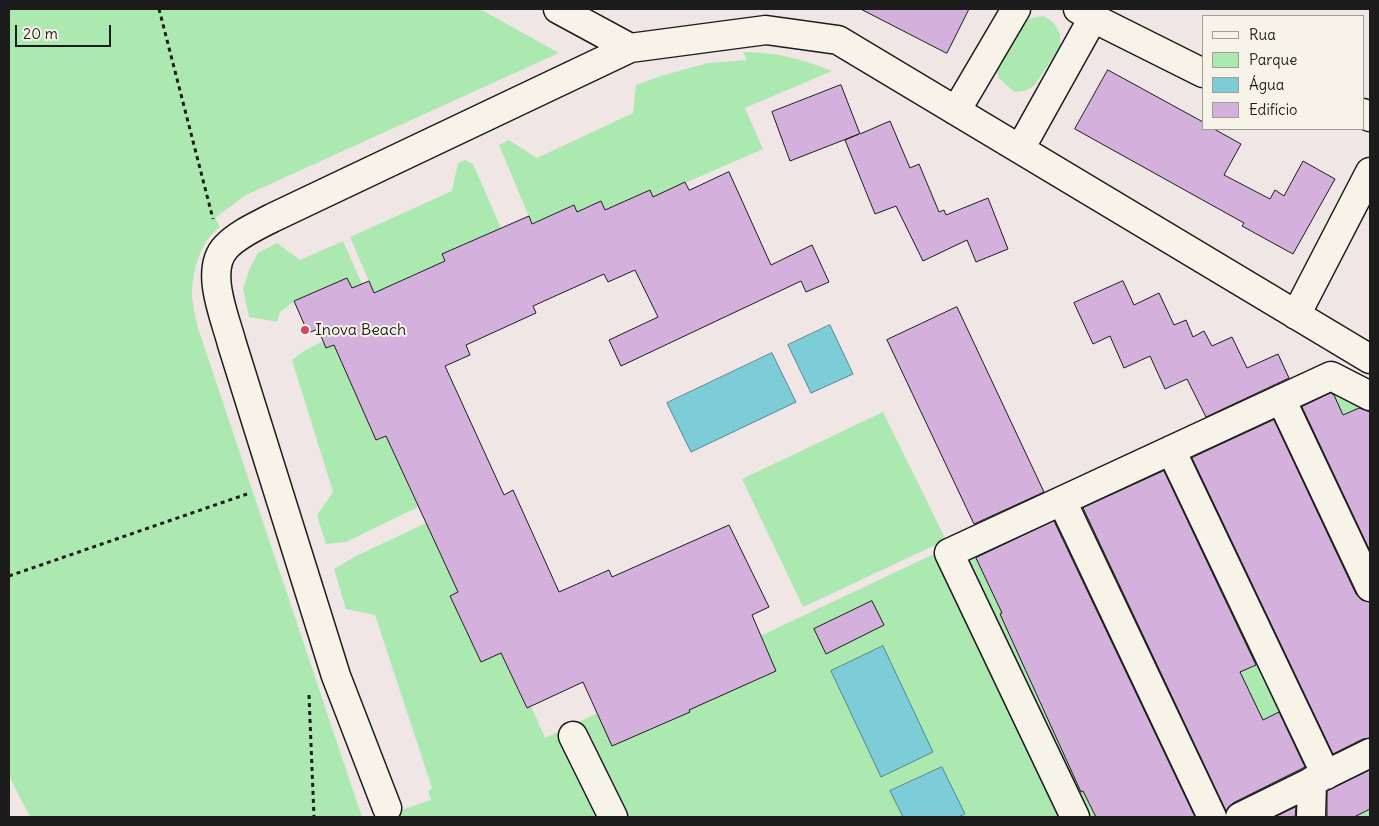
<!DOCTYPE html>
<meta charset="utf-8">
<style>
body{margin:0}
#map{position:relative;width:1379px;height:826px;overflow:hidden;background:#f0e6e6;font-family:Delius,sans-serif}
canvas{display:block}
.frame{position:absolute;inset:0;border:10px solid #1c1c1c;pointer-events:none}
.legend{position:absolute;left:1202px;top:15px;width:162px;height:115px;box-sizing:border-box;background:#f7f3e8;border:1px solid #9f9d96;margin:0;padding:6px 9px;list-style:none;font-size:15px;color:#1c1c1c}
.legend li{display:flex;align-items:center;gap:10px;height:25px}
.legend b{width:25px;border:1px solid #9f9d96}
.scale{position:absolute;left:15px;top:25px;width:96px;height:22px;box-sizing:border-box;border:2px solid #1c1c1c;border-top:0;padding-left:6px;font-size:15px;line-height:18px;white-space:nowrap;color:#1c1c1c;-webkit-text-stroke:4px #f7f3e8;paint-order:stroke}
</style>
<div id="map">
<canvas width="1379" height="826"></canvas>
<div class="frame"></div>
<ul class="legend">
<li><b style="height:6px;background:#f7f3e8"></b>Rua</li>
<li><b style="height:14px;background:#ace9b0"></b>Parque</li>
<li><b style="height:14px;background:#7dcdd8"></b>Água</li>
<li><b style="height:14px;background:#d4b1dc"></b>Edifício</li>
</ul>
<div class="scale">20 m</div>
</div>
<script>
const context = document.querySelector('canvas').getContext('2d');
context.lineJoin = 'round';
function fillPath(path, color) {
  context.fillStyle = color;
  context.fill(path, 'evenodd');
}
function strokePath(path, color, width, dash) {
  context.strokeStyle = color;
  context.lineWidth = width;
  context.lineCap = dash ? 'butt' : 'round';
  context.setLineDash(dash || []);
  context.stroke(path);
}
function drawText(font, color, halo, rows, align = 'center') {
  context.font = font + ' Delius,sans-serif';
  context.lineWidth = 4;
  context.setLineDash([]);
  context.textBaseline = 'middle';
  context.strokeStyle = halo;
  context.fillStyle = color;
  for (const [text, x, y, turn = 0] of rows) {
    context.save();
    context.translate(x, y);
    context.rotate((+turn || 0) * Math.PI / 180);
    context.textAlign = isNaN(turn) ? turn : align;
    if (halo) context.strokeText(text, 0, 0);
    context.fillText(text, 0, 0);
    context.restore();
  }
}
fillPath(new Path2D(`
 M9,9h471l79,44 -313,142 -31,23 5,9c-20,14 -27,43 -28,66 0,11 4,24 6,35l164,489h-332l-21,-41z
 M1044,16l10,7 6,11v13l-26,39 -9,5 -11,1 -16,-15 -1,-11 23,-41 11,-7z
 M743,52c33,0 59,7 89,19l-87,37 18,41 -110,48 -3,-7 -45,20 -4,-9 -24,11 -4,-7 -41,19 -33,-79 10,-5 28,18 96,-45 3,-28 28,-10 44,-12 39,-3z
 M465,160l8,4 28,64 -59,26 3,7 -71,32 -24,-56 102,-46 6,-28z
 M343,241l19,43 -10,4 -5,-10 -53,23 -14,11 -3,10 -28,-5 -6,-28 6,-19 9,-17 19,-10 23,17z
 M323,341l3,7 17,-7 6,38 27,61 10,-4 32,71 -72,35 -20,2 -9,-29 16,-23 -41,-132 12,-9z
 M1337,363l33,18v436h-989l50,-17 -3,-9 4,-3 -57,-173 -29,-6 -12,-40 20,-12 72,-34 32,69 -8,4 31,66 20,-9 25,55 5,-2 14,32z
 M883,412l63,128 -143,67 -61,-128z`), '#ace9b0');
const water = new Path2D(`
 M830,325l23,49 -42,19 -23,-48z
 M772,353l24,49 -105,50 -24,-49z
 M883,646l50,106 -52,25 -50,-106z
 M942,767l23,47 -7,3h-55l-13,-26z`);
fillPath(water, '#7dcdd8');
strokePath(water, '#56868d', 1);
const building = new Path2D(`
 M861,9h108l-22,44z
 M1108,70l95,52v7h11l27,15 -17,31 46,24 5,-9 9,6 19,-35 32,18 -42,75 -51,-28 2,-3 -169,-94z
 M841,85l19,49 30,-13 20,47 9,-4 20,48 5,-2 2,5 42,-17 20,51 -32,13 -9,-22 -44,21 -27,-55 -21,8 -30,-74 14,-6 -69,27 -18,-49z
 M729,172l42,93 41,-20 17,37 -23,10 -5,-11 -180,85 -12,-26 49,-23 -23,-47 -27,12 -4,-8 -71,32 3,7 -70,32 4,10 -25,11 59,129 9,-5 46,102 50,-22 3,7 117,-52 40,82 -17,8 24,56 -87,39 1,2 -78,34 -29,-64 -56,26 -26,-55 -20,9 -31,-66 8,-4 -72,-156 -10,4 -42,-95 -8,3 -8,-19 -10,4 -14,-32 53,-23 5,10 17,-7 5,12 71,-32 -3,-7 87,-38 3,8 42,-19 3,7 24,-11 4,9 45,-20 3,7 32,-15 4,8z
 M1123,281l11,24 25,-12 15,32 12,-5 7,17 11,-6 8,15 20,-9 15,31 31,-14 11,24 -83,39 -19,-38 -22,10 -15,-33 -26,12 -14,-32 -17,8 -19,-41z
 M957,307l87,185 -70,32 -87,-184z
 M1331,393l3,2 9,20 16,-7 11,4v139l-68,-144z
 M1274,420l82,174 6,6 8,2v136l-7,1 -30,15 -141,-296z
 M1164,471l92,194 -16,7 23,48 16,-8 26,55 -72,36 -7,8 -143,-303z
 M1054,521l141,296h-99l-13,-26 -2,1 -81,-178 2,-1 -26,-55z
 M872,601l12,24 -58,29 -12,-25z
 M1370,770v39l-16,8h-27v-26z
 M1296,807l-1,10h-20z`);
fillPath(building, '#d4b1dc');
strokePath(building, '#1c1c1c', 1);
const minor = new Path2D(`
 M558,9l72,39
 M1093,18l110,55
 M956,111l60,-102
 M1363,113l7,4
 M1020,149l73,-131 -15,-9
 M1296,315l74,-143
 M1281,399l89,188
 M1171,450l155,325
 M1062,501l150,316
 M573,736l40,81
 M387,808l-51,-132 -104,-332c-7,-27 -28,-74 -6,-97 12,-13 31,-21 46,-29l358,-170 136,-18 72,10 532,319
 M1075,817l-126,-264 382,-177 39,20
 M1240,817l130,-64
 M1311,817l1,-36`);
strokePath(minor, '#1c1c1c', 31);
strokePath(new Path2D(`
 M159,9l54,210
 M9,576l238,-82
 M309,695l5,122`), '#1c1c1c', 3, [4, 4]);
strokePath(minor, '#f7f3e8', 28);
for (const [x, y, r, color] of [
 [305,330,5,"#d1495b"]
]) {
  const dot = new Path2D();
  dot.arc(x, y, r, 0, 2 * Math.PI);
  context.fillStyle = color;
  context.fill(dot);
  strokePath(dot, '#f7f3e8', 2);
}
drawText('16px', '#1c1c1c', '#f7f3e8', [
 ["Inova Beach",315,330]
], 'left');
</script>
